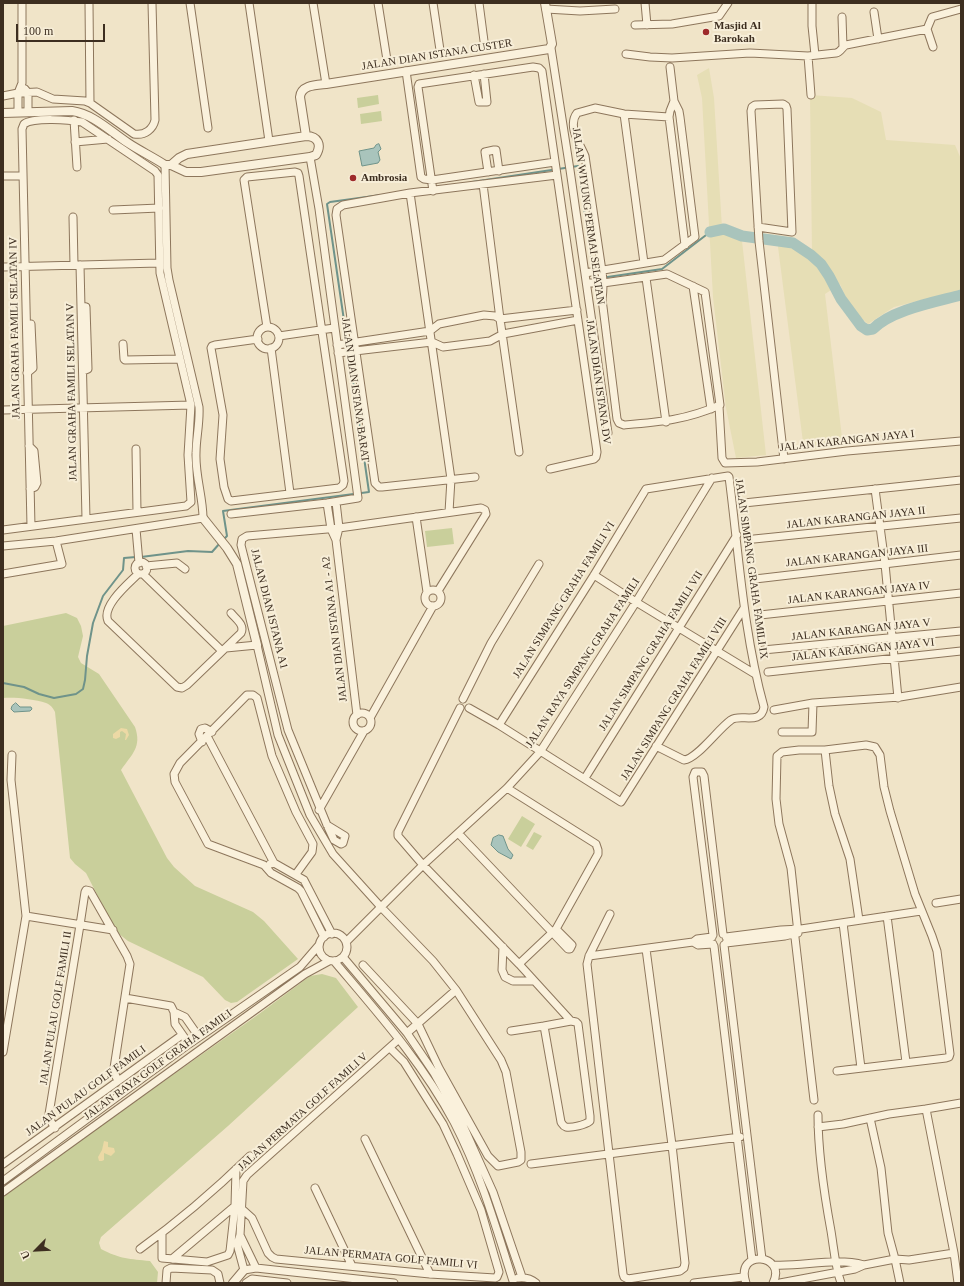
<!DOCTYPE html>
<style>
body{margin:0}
#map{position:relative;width:964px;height:1286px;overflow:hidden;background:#f0e4c8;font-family:Georgia,serif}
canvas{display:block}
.frame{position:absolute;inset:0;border:4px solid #3d2e20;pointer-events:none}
.north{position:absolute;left:16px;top:1230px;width:40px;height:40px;-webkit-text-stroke:3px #f7eed8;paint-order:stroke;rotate:246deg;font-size:11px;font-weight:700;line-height:16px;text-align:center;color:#3d2e20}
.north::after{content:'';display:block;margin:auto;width:14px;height:18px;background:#3d2e20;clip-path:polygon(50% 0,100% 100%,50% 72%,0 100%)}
.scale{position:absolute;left:16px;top:24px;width:89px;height:18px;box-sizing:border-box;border:2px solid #3d2e20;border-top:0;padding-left:5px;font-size:12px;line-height:14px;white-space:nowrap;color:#3d2e20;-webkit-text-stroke:3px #f7eed8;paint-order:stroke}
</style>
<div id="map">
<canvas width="964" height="1286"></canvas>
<div class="frame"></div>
<div class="north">U</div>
<div class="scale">100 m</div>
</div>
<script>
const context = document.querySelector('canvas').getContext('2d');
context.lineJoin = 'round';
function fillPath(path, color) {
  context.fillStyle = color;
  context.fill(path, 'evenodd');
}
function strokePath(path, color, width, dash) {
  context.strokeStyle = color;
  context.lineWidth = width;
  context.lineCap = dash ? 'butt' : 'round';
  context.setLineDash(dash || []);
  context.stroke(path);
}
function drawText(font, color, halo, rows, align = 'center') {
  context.font = font + ' Georgia,serif';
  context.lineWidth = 4;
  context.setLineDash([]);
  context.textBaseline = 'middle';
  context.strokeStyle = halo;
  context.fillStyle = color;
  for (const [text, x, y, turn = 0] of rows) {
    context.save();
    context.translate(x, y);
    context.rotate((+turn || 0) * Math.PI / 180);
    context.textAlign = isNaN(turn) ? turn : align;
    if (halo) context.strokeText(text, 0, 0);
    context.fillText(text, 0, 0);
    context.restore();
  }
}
fillPath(new Path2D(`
 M709,68l5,30 8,130 19,4 25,223 -30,3 -10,-50 -13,-111 -11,-199 -5,-23z
 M810,95l42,3 29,14 5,28 69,5 6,14v134l-24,3 -43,11 -26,17 -17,-15 -11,-25 -15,10 18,152 -39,4 -27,-211 19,4 16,10z`), '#e6deb5');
fillPath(new Path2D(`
 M378,95l1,9 -21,4 -1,-10z
 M381,111l1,10 -21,3 -1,-10z
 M452,528l2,16 -27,3 -2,-16z
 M66,613l11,5 4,8 2,10 -5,21 3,6 18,11 36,53c7,20 -3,27 -14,43l46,88 7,9 21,19 58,26 11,9 34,38 -61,43 -6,1 -6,-3 -22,-23 -75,-36 -9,-7 -7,-10 -26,-51 -11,-9 -5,-6 -15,-146c-2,-4 -4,-7 -9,-9 -12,-4 -31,-6 -43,-5v-72z
 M522,816l13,8 -14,23 -13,-8z
 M534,832l8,4 -9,14 -7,-4z
 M322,974l14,4 22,29 -130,119 -127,111 -2,6 2,6c19,10 29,10 49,12l8,11 -1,11h-154v-88l256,-181 51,-38z`), '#c9cf9b');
fillPath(new Path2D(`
 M121,728l6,1 2,6 -3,5h-1l1,-6 -4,-3 -2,1v5l-4,2 -3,-1v-4z
 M104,1141l4,1v5l6,1 1,4 -4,4 -7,-3v7l-2,1h-3l-1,-4 4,-7z`), '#ecd9a5');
const water = new Path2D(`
 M379,144l2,5 -3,3 2,8 -2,3 -16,3 -3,-15 15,-3 2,-3z
 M16,703l4,4h11l1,2 -2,2 -16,1 -3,-3 1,-3z
 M499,835l4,1 5,13 5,6 -2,4 -13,-7 -7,-7 2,-7z`);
fillPath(water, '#a9c4bc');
strokePath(water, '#6f938a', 1);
strokePath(new Path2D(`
 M472,182l106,-16 15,104
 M593,274l1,5 68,-10 48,-37
 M347,341l-20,-137 3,-2 51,-7
 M223,540l4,-4 -4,-25 146,-19 -20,-138
 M141,557l47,-6 24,1 8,-9
 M3,683l21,4 15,7 15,4 22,-4 7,-5 2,-9 2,-24 6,-33 10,-27 20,-26 1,-12 12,-1`), '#6f938a', 2);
strokePath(new Path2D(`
 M710,232l14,-3 18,7 51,7 18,12 10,9 8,12 12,23 20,27 6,4 6,-1c18,-19 62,-27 88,-34`), '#a9c4bc', 11);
const minor = new Path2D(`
 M89,3l1,100
 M190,3l18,125
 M249,3l20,138
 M313,3l13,81
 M378,3l9,57
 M433,3l7,47
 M479,3l5,38
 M645,3l2,22
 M812,3v23l3,29
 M546,9l34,2 35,-2
 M874,12l4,27
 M842,17l1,30
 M635,25l37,-1 47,-8 9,-13
 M927,29l6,18
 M551,48l19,122 38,263
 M626,54l24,3 22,1 78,-5 58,3 28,-3c5,-1 6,-6 10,-8l81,-16 5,-12 29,-8
 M808,56l3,39
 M406,71l15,106 3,2 8,1 123,-18
 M474,75l5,27h8l-3,-28
 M25,89l3,4v19
 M3,96l15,-3 19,-1 16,7 32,2 5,2 44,31c11,2 19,-5 21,-14l-3,-117
 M674,101l-4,10 -1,6 16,128
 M18,112v-19l4,-10v-80
 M624,114l20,149
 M74,120l3,47
 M75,142l33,-3
 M488,172l-3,-20 9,-2h2l3,21
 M3,176h20
 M483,184l17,135 19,133
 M433,191l-15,-104 1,-3 114,-17 6,1 3,3 15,104
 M410,193l41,286 -2,33
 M113,210l46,-2
 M73,217l1,48
 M758,227l34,5 -5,-123 -1,-3 -3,-2 -28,1 -3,2 -1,4 8,130 25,218
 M80,265l6,254
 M3,267l156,-4
 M585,273l79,-13 31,-23 -15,-120 -1,-6 -5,-10 -4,-34
 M646,278l20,144
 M587,283h16l64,-9 38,18 15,113c-34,15 -60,17 -96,20l-5,-2 -2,-4 -15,-120c1,-6 1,-12 1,-18l-1,-10 -17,-115c-5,-12 -18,-30 -8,-43l18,-5 29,6 45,3
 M693,286l18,123
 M81,306l5,1 2,62 -5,2
 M500,319l77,-9
 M257 338a11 11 0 1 1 22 0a11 11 0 1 1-22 0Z
 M430,331l9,-7 45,-9 11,1 5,3
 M279,336l55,-8
 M258,339l-43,6 -3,1 -1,2 12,67 -3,44 4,28 4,12 3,2 108,-13 4,-3 1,-4 -45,-305 -1,-3 -3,-1 -48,5 -3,3 23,147
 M432,342l11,5 47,-6 13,-7 75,-14
 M123,344l1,15 1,1 55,-1
 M337,345l93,-14
 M271,348l19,145
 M338,353l94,-11
 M27,373l6,-5 -2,-44
 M719,406l3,52 3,5 32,-1 90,-11 114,-10
 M3,410l188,-5
 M29,446l5,5 3,32 -2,4 -5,2
 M136,449l1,63
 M475,477l-93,10h-3l-4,-4 -39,-268 1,-6 6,-4 67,-12 147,-18 40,277 -1,5 -2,2 -44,10
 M875,489l10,75 13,134
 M327,503l4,26 5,11 3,-12 -3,-26
 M744,503l217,-23
 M231,514l96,-11 31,-5 -39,-289 -9,-52
 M416,517l11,75
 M136,529l3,34
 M3,530c61,-8 122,-16 183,-24l5,-4 -3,-47 3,-50 -31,-132 -2,-98 -3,-4 -73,-49c-12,-2 -48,-5 -58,2l-2,5 9,397
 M754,539l207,-21
 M336,540l21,175
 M3,546l53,-5 147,-23c0,-21 -8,-43 -7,-65 0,-15 4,-30 3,-46l-30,-127 -2,-12 -2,-103
 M135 568a6 6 0 1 1 12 0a6 6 0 1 1-12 0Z
 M146,566l31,-3 8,6
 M3,574l59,-10 -6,-23
 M138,574c-9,9 -37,32 -30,47l69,66 5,1 5,-3 54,-52c4,-8 -5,-14 -10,-20
 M143,574l79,77
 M594,575l42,27 119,72
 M755,579l206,-24
 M425 598a8 8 0 1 1 16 0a8 8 0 1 1-16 0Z
 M760,615l201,-22
 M226,648l31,-3 21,90 32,80 23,39 47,52 53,55 23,29 45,70 5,12 15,80v8l-3,2 -20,4 -10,-10 -49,-88 -21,-44 -55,-59
 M763,650l198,-19
 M768,672l193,-21
 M463,699l28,-56 48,-79
 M460,708l-62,124v4l25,29 96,99 52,57 5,1 2,2 12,92v5c-5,4 -18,7 -24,6 -3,-1 -3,-2 -5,-5l-17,-96 -33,5
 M469,708l30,17 122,77 123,-194
 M774,710l39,-7 87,-6 61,-10
 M353 722a9 9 0 1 1 18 0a9 9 0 1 1-18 0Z
 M370,718l63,-112
 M499,725l95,-150 52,-86 82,-13 1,1c10,77 14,154 35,230 -3,19 -24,6 -33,13 -13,9 -34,39 -47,40l-28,-14
 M782,732h30l1,-29
 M207,736l67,127
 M202,742l-3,-8 2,-5 4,-1 7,4
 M825,750l4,36 6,28 15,45 9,61
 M585,778l152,-243
 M507,788l89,56 2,6v4l-42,75 -37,35
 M319,810l45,-79
 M327,825l18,11 -2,7 -2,1 -7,-4 -7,-15 -39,-95 -47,-185 1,-6 5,-3 92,-8 142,-20 4,2 1,4 -48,77
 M458,833l110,116h2l2,-4 -16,-16
 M270,864l4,-1 30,17 28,54
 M296,874l16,-22 1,-8 -17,-32 -24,-56 -15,-58 -4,-3h-6l-67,68 -6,11 1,8 33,62 56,21 7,8 27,15 3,3 23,46
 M936,903l25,-4
 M610,914l-21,42 -2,8 36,310 1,3 4,2 52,-8 4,-3 1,-5 -13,-118 -26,-196
 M26,916l87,14
 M887,916l19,146
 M843,923l18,145
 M794,929l20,171
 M798,933l-7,-65 -12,-44 -3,-25 1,-43 5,-4 17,-2h26l41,-5 9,2 5,8 4,32 6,24 25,83 17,42 5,15 13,103 -1,3 -3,1 -109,13
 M319 947a14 14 0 1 1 28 0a14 14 0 1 1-28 0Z
 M713,935l-20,-158 2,-5h7l2,4 19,158
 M712,937l-15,2 -4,3 5,3 15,-1
 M726,937l55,-7 20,-1 120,-18
 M346,942l77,-77 84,-77 33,-36 96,-150 76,-124
 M726,943l59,-7 12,-3
 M724,945l38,314
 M714,946l38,314
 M503,947l-1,23 3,7 8,4h20
 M589,956l104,-14
 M343,957l64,76 27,40 27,48 32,71 29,85
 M334,961c43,51 88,101 120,161 26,50 42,105 59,159
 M125,998l46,8 3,6 1,12 14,20
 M174,1012l11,5 14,20
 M544,1026l27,-5
 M407,1033l49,-43
 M3,1052l23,-136 -15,-136 1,-25
 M926,1109l28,144 4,30
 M818,1115c0,39 6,78 13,116 3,18 4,35 10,52
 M870,1118l11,50 7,65 7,26 5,24
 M818,1127l25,-3 46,-10 37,-5 35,-6
 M55,1128l-5,-8 -1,-6 31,-189 5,-33 1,-2 4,1 37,65 3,8 -16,104v4l4,9
 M365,1139l65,135
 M3,1164l179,-129
 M531,1164l209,-27
 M3,1181l186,-137 111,-77 19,-22
 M315,1188l37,78
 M3,1192l302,-218 24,-13
 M242,1209l10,9 16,35 4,4 4,2 154,15 65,4 2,-1 2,-5 -18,-62 -24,-56 -14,-30 -39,-62 -14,-14
 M162,1233v25l45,4 21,-7 2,-4 5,-45
 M240,1235l16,33
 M140,1249c39,-28 76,-60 110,-93
 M172,1259l63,-53 1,-37
 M773,1265c30,2 61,-8 91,0l-9,4 -75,14
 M864,1265l31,-6 14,1 45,-7
 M518,1278c7,-1 12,0 18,5
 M166,1283l1,-13 4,-2 41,2 6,4 2,9
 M246,1283l6,-4 35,4
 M394,1283l-138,-15 -12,2 -7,-26 3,-9 3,-54 4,-6 152,-136
 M694,1283l49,-6
 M746,1283c-12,-35 42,-29 27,0`);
const tertiary = new Path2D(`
 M3,113l69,-2c21,3 38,20 56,32 12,8 25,14 37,22h6l15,7h15l109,-15 6,-2c6,-10 2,-19 -10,-19l-119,18 -8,4 -8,7
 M306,136l-6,-39c1,-12 16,-12 26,-13l223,-35 3,-5 -7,-41
 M203,518l24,30 10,16 20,81
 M233,1283l11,-13`);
strokePath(minor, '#8d765c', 9);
strokePath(tertiary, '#8d765c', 10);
strokePath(minor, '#faf1dc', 7);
strokePath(tertiary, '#faf1dc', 8);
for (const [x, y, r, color] of [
 [706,32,4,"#9e2a2b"],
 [353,178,4,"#9e2a2b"]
]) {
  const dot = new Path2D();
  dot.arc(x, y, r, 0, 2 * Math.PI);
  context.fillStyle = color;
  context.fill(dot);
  strokePath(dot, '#f7eed8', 1.5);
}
drawText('bold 11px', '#3d2e20', '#f7eed8', [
 ["Masjid Al",714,26],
 ["Barokah",714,39],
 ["Ambrosia",361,178]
], 'left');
drawText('11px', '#3d2e20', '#f7eed8', [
 ["JALAN DIAN ISTANA CUSTER",437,55,-9],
 ["JALAN WIYUNG PERMAI SELATAN",588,216,82],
 ["JALAN GRAHA FAMILI SELATAN IV",15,328,-91],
 ["JALAN DIAN ISTANA DV",598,382,82],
 ["JALAN DIAN ISTANA BARAT",355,390,82],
 ["JALAN GRAHA FAMILI SELATAN V",72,392,-91],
 ["JALAN KARANGAN JAYA I",847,441,-6],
 ["JALAN KARANGAN JAYA II",856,518,-6],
 ["JALAN KARANGAN JAYA III",857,556,-6],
 ["JALAN SIMPANG GRAHA FAMILI IX",751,569,82],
 ["JALAN KARANGAN JAYA IV",859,593,-6],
 ["JALAN SIMPANG GRAHA FAMILI VI",564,600,-58],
 ["JALAN DIAN ISTANA A1",269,609,76],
 ["JALAN DIAN ISTANA A1 - A2",335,629,-97],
 ["JALAN KARANGAN JAYA V",861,630,-6],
 ["JALAN KARANGAN JAYA VI",863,650,-6],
 ["JALAN SIMPANG GRAHA FAMILI VII",651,651,-58],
 ["JALAN RAYA SIMPANG GRAHA FAMILI",583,663,-57],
 ["JALAN SIMPANG GRAHA FAMILI VIII",674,699,-58],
 ["JALAN PULAU GOLF FAMILI II",56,1008,-81],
 ["JALAN RAYA GOLF GRAHA FAMILI",158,1065,-36],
 ["JALAN PULAU GOLF FAMILI",86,1091,-36],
 ["JALAN PERMATA GOLF FAMILI V",303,1112,-42],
 ["JALAN PERMATA GOLF FAMILI VI",391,1258,5]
]);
</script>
